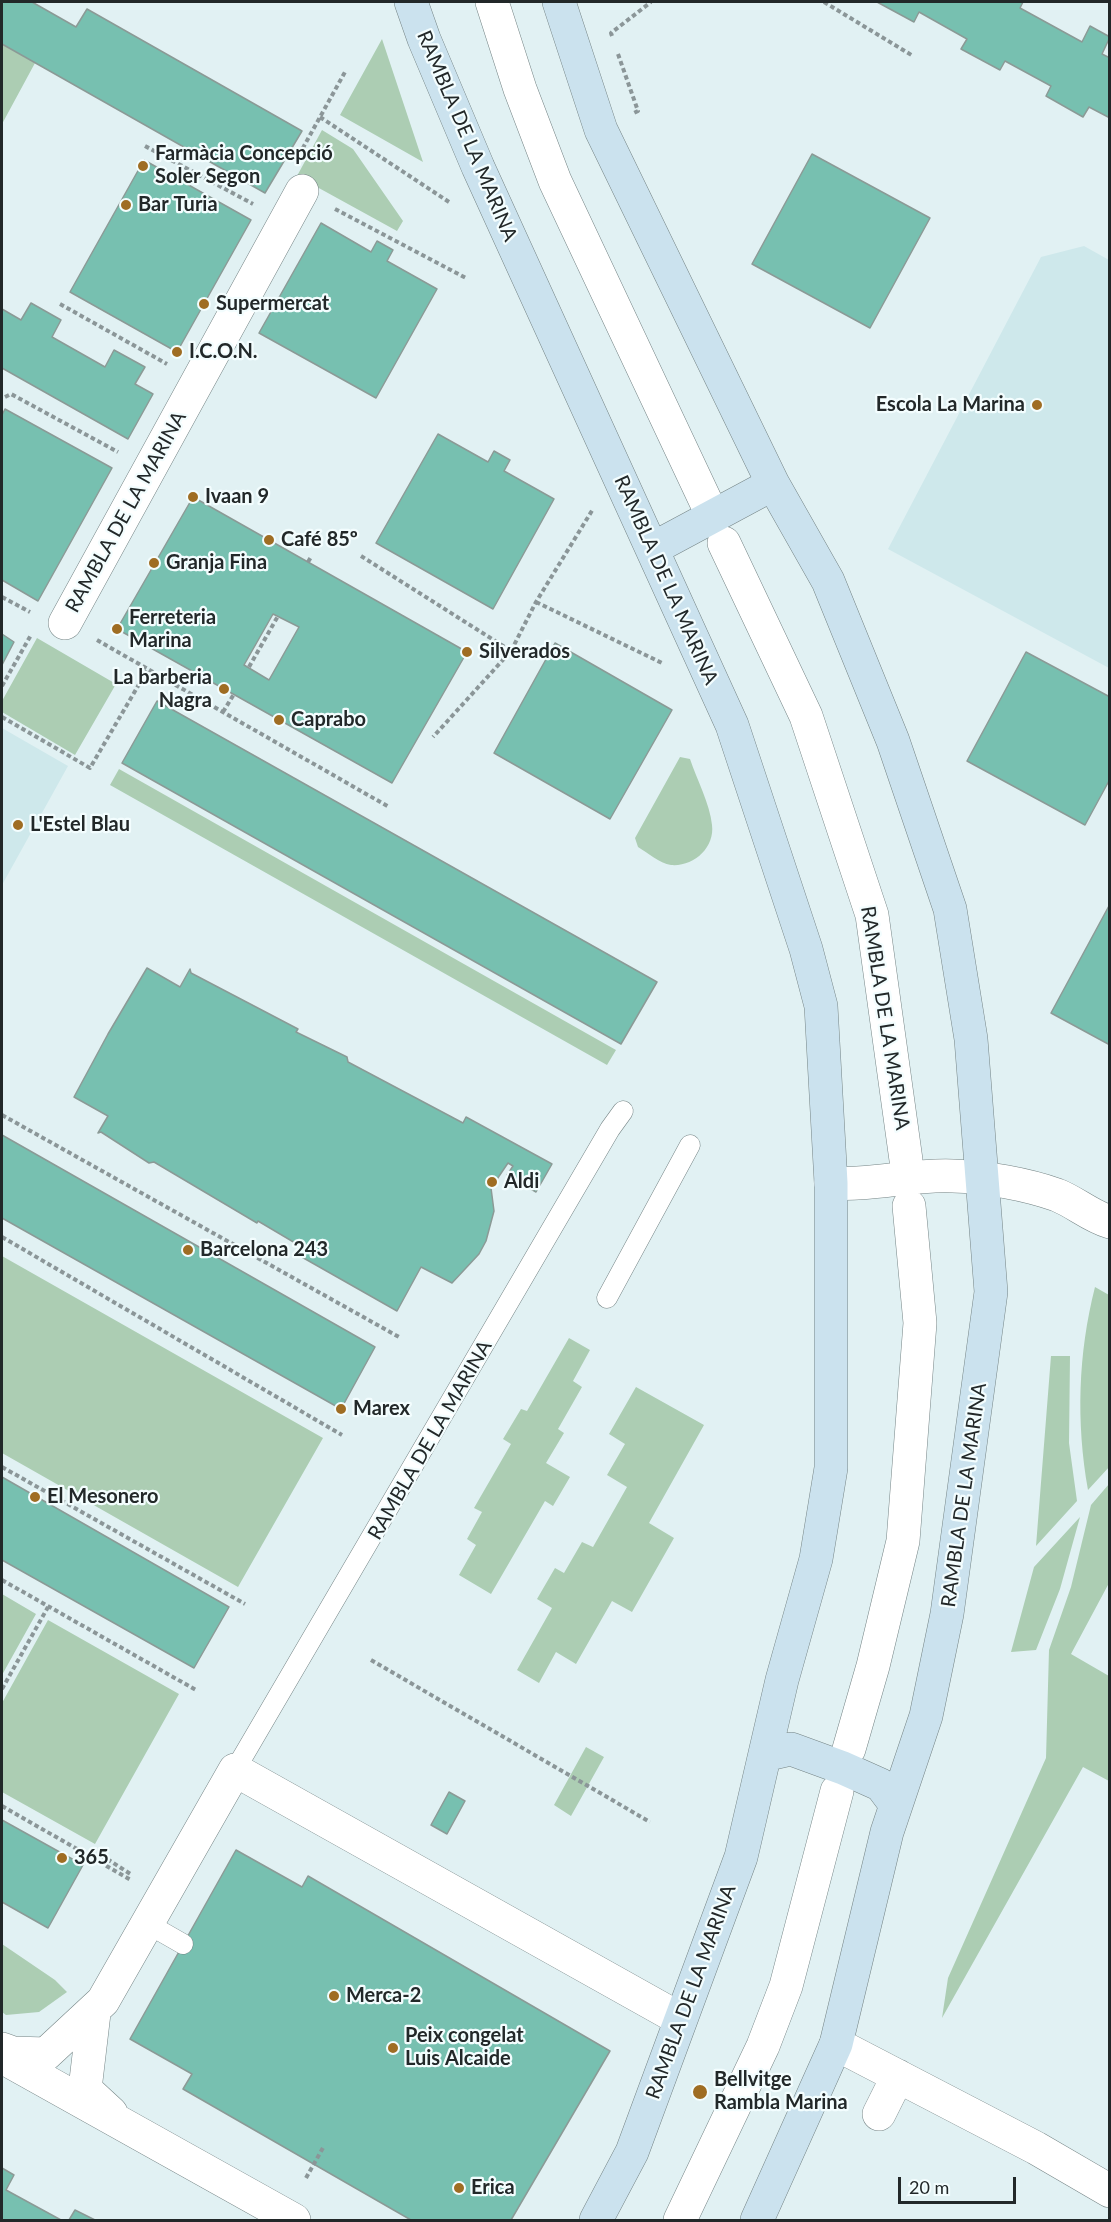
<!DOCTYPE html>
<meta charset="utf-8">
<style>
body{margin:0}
#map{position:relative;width:1111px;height:2222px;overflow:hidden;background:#e1f1f3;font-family:Lato,sans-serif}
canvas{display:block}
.frame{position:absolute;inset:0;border:3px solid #222829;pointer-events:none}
.scale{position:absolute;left:898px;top:2177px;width:118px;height:27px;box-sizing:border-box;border:3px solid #222829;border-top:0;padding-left:8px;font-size:18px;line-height:21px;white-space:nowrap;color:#222829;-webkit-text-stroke:4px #f3fdfe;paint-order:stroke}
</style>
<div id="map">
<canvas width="1111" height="2222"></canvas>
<div class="frame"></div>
<div class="scale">20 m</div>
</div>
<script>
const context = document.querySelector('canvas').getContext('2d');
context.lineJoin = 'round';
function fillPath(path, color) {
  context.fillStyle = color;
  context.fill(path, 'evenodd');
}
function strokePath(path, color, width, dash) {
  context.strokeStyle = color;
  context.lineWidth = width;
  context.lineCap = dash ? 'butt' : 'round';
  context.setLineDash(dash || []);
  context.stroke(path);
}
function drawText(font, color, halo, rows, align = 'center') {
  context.font = font + ' Lato,sans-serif';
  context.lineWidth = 4.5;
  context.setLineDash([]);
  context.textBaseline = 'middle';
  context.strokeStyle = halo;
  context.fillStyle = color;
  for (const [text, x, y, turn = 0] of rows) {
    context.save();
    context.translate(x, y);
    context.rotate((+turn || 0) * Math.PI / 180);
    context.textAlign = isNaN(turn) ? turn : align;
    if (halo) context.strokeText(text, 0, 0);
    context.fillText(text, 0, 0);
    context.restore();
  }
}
fillPath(new Path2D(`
 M1084,246l25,14v408l-221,-119 153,-292z
 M2,728l66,38 -66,119z`), '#cee8eb');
fillPath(new Path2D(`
 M382,39l41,123 -83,-47z
 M2,44l33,19 -33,61z
 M322,130l31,19 50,72 -6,10 -100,-55z
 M37,638l79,46 -41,71 -73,-43v-11z
 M680,757l10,2c7,21 20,45 22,66 3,23 -19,42 -41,40 -12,-2 -23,-12 -33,-18l-3,-9z
 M119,769l497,281 -9,15 -497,-280z
 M2,1256l321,182 -85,149 -236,-134z
 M1095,1287l14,8 1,171 -22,24c-12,-68 -10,-136 7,-203z
 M569,1338l21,12 -17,31 9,6 -24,42 6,4 -18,30 24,14 -17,29 -8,-5 -54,93 -32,-19 17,-30 -9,-6 15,-27 -8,-4 37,-64 -8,-5 18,-30 6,2z
 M1051,1356h19l-1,87 8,58 -41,45z
 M636,1387l68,38 -55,98 25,15 -42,74 -20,-11 -36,63 -20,-12 -17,31 -22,-13 35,-62 -15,-9 18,-31 9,5 18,-31 11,5 34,-60 -20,-12 18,-31 -16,-10z
 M1109,1484v99l-38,71 38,22v105l-26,-14 -141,251 6,-40 98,-220 3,-108 22,-63 20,-82z
 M1080,1517l-20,72 -24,61 -25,2 23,-85z
 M2,1594l34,20 -34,61z
 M48,1620l131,74 -84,150 -93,-52v-89z
 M586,1747l18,10 -33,59 -17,-11z
 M2,1944l53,36 12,12 -28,20 -33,3 -4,-3z`), '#accdb3');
const building = new Path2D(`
 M2,2h30l44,25 11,-18 215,122 -37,62 -263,-149z
 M877,2h146l-3,6 62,34 8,-16 20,11 -8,17 8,4v60l-21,-11 -6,10 -37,-21 5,-10 -46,-25 -5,9 -39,-21 6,-10 -48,-27 -5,10z
 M812,154l118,64 -60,110 -118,-64z
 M144,160l107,60 -74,132 -107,-60z
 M321,223l50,29 6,-11 16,9 -6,11 50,28 -61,109 -117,-65z
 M31,303l30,17 -9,17 53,30 9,-17 31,17 -10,17 18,10 -25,45 -126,-71v-59l19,11z
 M5,409l107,59 -74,133 -36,-21v-165z
 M438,434l50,28 6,-11 16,9 -6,11 50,28 -61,110 -117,-66z
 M193,497l274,155 -75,131 -275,-154zM273,614l26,13 -30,53 -25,-15z
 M2,634l12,8 -12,23z
 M555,643l117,67 -62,109 -116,-66z
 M1026,652l84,45v82l-25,46 -118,-64z
 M157,701l500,281 -36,62 -499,-281z
 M1110,904v141l-59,-32z
 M147,968l33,19 10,-18 1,4 107,56 -2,3 51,25 1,5 115,61 3,-6 86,47 -16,28 -29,-17 6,-9 -5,-3 -17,25 3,23 -8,30 -7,13 -27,29 -31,-16 -24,44 -97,-55 7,-6 -49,-29 -1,2 -103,-61 -5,1 -48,-31 -3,1 10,-17 -34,-19 34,-63z
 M2,1135l373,212 -34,62 -339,-191z
 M2,1477l227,130 -35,61 -192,-108z
 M449,1792l16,9 -18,33 -16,-9z
 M2,1820l81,45 -35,63 -46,-26z
 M236,1850l66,37 6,-11 302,175 -99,169h-100l-228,-131 9,-15 -62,-35z
 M2,2168l12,7 -8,15 55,30h-59z
 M75,2210l20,10h-26z`);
fillPath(building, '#77c0b0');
strokePath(building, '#8b9a96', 1.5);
const lane = new Path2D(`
 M607,1298l83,-153
 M235,1770l375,-641 13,-18
 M148,1924l35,20`);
const street = new Path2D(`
 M492,2l28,87 35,92 152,323
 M724,543l82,173 66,199 34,245
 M65,623l237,-432
 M831,1183c41,3 81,-9 122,-7 33,1 73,8 104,19 18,7 33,21 53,27
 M849,1749l24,-83 30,-125 17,-218 -11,-117
 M94,2013l-9,76 26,24
 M836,2044l200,104 74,43
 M2,2049l11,4 33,1 57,-53 132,-231 445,249
 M2,2057l292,163
 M879,2114l19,-38
 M680,2220l83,-174 23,-60 51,-195`);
const secondary = new Path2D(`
 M411,2l13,37 54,128 254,558 74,224 15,57 10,177v285l-15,91 -34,121 -41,177 -109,295 -36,68
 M559,2l42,128 172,354 55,97 65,160 57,168 21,130 20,253 -44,322 -21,102 -39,116 -51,212 -79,176
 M652,549l121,-65
 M765,1755l26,-6 52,19 38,17 15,20`);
strokePath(lane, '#758485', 21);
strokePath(street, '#758485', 34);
strokePath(secondary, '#758485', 34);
strokePath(new Path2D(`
 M824,2l89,54
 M612,36l-1,-3 40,-31
 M618,54l20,57 -4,2
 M320,117l129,85
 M145,146l108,58
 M299,155l46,-83
 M335,209l131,69
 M60,304l107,60
 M5,397l6,-3 107,58
 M361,556l150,95 -78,86
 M308,562l3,-5
 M2,597l28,15
 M536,602l126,61
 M97,640l292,167
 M511,651l25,-49 57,-93
 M249,667l29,-51
 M2,686l29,-51
 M223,712l11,-18
 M2,717l88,51 58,-99
 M2,1115l397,222
 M2,1237l340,198
 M2,1467l243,137
 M2,1580l194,110
 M371,1660l279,162
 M2,1689l46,-82
 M2,1806l129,74
 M101,1855l31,20
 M306,2178l18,-32`), '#8b9698', 4, [4.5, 3]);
strokePath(lane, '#fff', 20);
strokePath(street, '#fff', 33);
strokePath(secondary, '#cbe2ee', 33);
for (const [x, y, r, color] of [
 [143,166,6,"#9f6d23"],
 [126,205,6,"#9f6d23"],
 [204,304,6,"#9f6d23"],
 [177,352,6,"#9f6d23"],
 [1037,405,6,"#9f6d23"],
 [193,497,6,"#9f6d23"],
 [269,540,6,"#9f6d23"],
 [154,563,6,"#9f6d23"],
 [117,629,6,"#9f6d23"],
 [467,652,6,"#9f6d23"],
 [224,689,6,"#9f6d23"],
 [279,720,6,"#9f6d23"],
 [18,825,6,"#9f6d23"],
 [492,1182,6,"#9f6d23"],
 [188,1250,6,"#9f6d23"],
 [341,1409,6,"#9f6d23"],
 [35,1497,6,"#9f6d23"],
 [62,1858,6,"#9f6d23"],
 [334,1996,6,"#9f6d23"],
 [393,2048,6,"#9f6d23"],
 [700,2092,8,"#9f6d23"],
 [459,2188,6,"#9f6d23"]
]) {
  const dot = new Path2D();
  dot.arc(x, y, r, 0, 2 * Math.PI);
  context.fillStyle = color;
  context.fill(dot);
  strokePath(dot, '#f3fdfe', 2);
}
drawText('20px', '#222829', '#f3fdfe', [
 ["RAMBLA DE LA MARINA",467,136,67],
 ["RAMBLA DE LA MARINA",126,512,-61],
 ["RAMBLA DE LA MARINA",666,580,66],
 ["RAMBLA DE LA MARINA",885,1018,81],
 ["RAMBLA DE LA MARINA",430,1440,-60],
 ["RAMBLA DE LA MARINA",964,1495,-82],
 ["RAMBLA DE LA MARINA",691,1992,-70]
]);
drawText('bold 20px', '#222829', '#f3fdfe', [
 ["Farmàcia Concepció",155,154],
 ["Soler Segon",155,177],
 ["Bar Turia",138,205],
 ["Supermercat",216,304],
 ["I.C.O.N.",189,352],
 ["Escola La Marina",1025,405,"right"],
 ["Ivaan 9",205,497],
 ["Café 85º",281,540],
 ["Granja Fina",166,563],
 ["Ferreteria",129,618],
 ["Marina",129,641],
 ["Silverados",479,652],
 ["La barberia",212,678,"right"],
 ["Nagra",212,701,"right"],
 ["Caprabo",291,720],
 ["L'Estel Blau",30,825],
 ["Aldi",504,1182],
 ["Barcelona 243",200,1250],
 ["Marex",353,1409],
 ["El Mesonero",47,1497],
 ["365",74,1858],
 ["Merca-2",346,1996],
 ["Peix congelat",405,2036],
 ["Luis Alcaide",405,2059],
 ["Bellvitge",714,2080],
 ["Rambla Marina",714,2103],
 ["Erica",471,2188]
], 'left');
</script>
